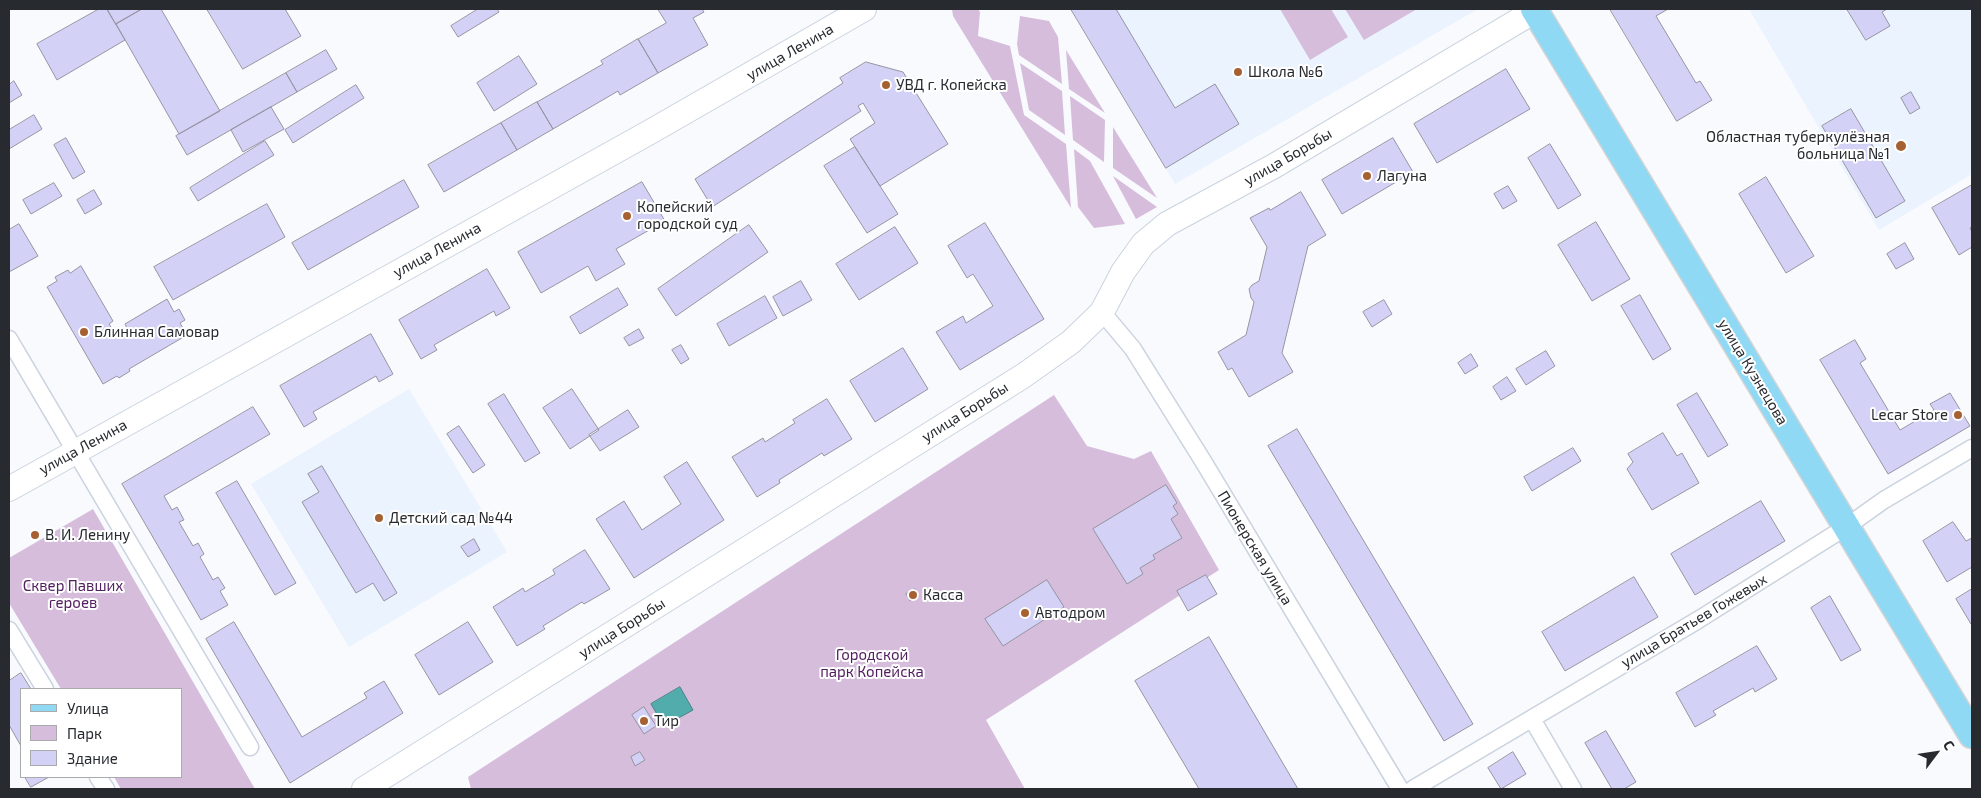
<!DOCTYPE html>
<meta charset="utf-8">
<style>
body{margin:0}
#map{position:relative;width:1981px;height:798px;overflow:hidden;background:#f8fafd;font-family:"Exo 2",sans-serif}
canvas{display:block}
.frame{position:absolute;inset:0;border:10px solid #272a2f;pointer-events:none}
.legend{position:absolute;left:20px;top:688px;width:162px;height:90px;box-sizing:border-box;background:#fff;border:1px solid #a9aaac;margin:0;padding:6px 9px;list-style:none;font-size:15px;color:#272a2f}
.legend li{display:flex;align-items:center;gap:10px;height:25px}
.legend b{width:25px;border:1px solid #a9aaac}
.north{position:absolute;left:1911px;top:728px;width:50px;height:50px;-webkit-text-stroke:4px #fff;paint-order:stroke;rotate:59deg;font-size:14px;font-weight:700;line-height:20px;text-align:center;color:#272a2f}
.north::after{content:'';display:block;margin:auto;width:18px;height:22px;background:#272a2f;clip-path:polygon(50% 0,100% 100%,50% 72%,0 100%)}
</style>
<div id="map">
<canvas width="1981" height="798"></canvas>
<div class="frame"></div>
<ul class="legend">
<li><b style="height:6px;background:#8fd9f4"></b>Улица</li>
<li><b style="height:14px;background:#d6bddc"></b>Парк</li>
<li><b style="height:14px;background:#d3d1f6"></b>Здание</li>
</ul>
<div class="north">С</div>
</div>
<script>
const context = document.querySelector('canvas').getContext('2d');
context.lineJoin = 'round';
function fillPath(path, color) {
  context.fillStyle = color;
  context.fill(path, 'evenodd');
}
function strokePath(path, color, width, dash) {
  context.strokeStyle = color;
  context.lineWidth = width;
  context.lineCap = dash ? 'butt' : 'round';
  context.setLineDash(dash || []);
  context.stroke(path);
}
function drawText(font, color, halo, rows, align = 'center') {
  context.font = font + ' "Exo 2",sans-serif';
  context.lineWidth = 4;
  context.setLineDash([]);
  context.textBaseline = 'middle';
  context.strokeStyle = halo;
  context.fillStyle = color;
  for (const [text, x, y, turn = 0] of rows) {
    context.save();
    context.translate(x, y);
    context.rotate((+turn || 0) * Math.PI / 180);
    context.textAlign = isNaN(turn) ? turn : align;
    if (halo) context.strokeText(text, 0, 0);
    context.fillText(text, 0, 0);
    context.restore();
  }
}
fillPath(new Path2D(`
 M1071,9h407l-303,175z
 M1749,9h223v165l-93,56z
 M409,389l98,163 -158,95 -98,-163z`), '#ebf3fe');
fillPath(new Path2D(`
 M952,9h26l2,3 -2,24 32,10 14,69 42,29 5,64 -118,-192z
 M1280,9h51l17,28 -38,23z
 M1345,9h72l-53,31z
 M1020,16l29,5 9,16 4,47 -43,-29 -2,-11z
 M1066,50l39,63 -36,-24z
 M1020,63l42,28 3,44 -36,-25z
 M1070,96l35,24 -1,42 -31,-22z
 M1113,127l44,71 -44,-30z
 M1074,149l16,12 35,63 -31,4 -16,-21z
 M1113,176l44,31 -21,12z
 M1054,395l33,51 47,13 17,-8 68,119 -233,150 39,69h-554l-3,-12z
 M93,509l162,280h-134l-7,-12h67v-88h-120l-52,-86v-45z`), '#d6bddc');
const water = new Path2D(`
 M680,687l13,23 -29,16 -13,-22z`);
fillPath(water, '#52acac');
strokePath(water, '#458586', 1);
const building = new Path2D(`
 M99,9h8l18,31 -68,40 -20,-36z
 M107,9h35l-26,15z
 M142,9h19l59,102 -41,23 -63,-110z
 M207,9h78l16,27 -58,33z
 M478,9h19l2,3 -41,25 -7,-11z
 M658,9h44l2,3 -11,6 15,27 -50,28 -20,-34 28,-16z
 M1071,9h45l59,99 40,-24 24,40 -73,44z
 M1610,9h58l-12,7 40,67 4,-2 12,19 -35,21z
 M1847,9h40l-5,3 8,14 -24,14z
 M638,39l20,34 -38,22 -2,-4 -65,38 -16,-27 66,-38 -2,-3z
 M326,50l11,19 -40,23 -11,-19z
 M519,56l18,28 -43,27 -17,-28z
 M866,62l37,10 45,72 -68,42 -30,-47 25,-16 -12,-20 -5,3 3,5 -149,96 -17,-28 148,-96 -3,-5z
 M1506,69l24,40 -93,54 -23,-39z
 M286,73l11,19 -110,63 -11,-19z
 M14,81l8,14 -13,8v-18z
 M356,85l8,13 -71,45 -8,-13z
 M1911,92l9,16 -10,6 -9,-16z
 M537,102l16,27 -36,21 -16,-27z
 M271,107l13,22 -41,23 -12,-22z
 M1851,109l54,92 -29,17 -54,-92z
 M34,115l8,14 -33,20v-19z
 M501,123l16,27 -73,42 -16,-27z
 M66,138l19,34 -12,7 -19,-34z
 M1393,138l20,34 -71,42 -20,-34z
 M265,141l9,14 -76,46 -8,-13z
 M1550,144l31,51 -23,14 -30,-51z
 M855,147l43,67 -31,19 -43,-67z
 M1766,177l48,79 -28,17 -47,-79z
 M404,180l15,27 -111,63 -16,-27z
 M642,182l23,39 -49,28 9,15 -29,17 -8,-15 -47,27 -23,-41z
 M54,183l8,13 -31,18 -8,-14z
 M1972,185v41l-2,2 2,4v15l-13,8 -27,-47z
 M1508,186l9,15 -14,8 -9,-15z
 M94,190l8,14 -17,10 -8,-14z
 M1301,192l25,43 -18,11 -26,107 11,19 -44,25 -17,-29 -4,2 -10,-18 28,-17 8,-33 -3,-4 -2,-9 3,-4 7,-4 8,-34 -17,-29 19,-10 1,2z
 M267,204l18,33 -112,63 -19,-33z
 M1596,222l34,57 -38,22 -34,-56z
 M985,223l59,96 -84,51 -24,-38 27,-16 3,7 27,-17 -20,-32 -6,4 -19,-32z
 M19,224l19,32 -29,16v-42z
 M749,225l19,27 -92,64 -18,-27z
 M895,227l23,36 -59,37 -23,-36z
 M1905,243l9,16 -18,10 -9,-15z
 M81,266l32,55 -4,3 6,10 12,-6 -2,-4 42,-25 7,13 5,-3 6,11 -5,3 7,12 -58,34 1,2 -11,7 -2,-2 -14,8 -56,-97 10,-6 -2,-4 13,-7 2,3z
 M487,269l23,39 -14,8 -2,-5 -60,34 3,5 -16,9 -22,-39z
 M801,281l11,19 -29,16 -10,-19z
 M618,288l10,17 -48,29 -10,-17z
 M1640,295l31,54 -18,11 -32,-54z
 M765,296l12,22 -48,28 -12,-22z
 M1384,300l8,14 -20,13 -9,-15z
 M639,329l5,9 -15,8 -5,-8z
 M371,334l22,40 -14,8 -3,-6 -63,36 4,7 -13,8 -24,-41z
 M1855,340l11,19 -6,4 40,67 34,-20 -4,-6 20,-11 20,33 -82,48 -68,-114z
 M681,345l8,14 -8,5 -9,-14z
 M903,348l25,41 -53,33 -25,-41z
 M1546,351l9,15 -29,19 -10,-16z
 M1471,354l7,12 -13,8 -7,-11z
 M1507,377l9,14 -15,9 -8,-13z
 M572,389l27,41 -29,19 -27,-41z
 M1697,393l31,52 -20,12 -31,-52z
 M504,394l36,59 -15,9 -37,-58z
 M827,399l25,40 -28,17 -2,-3 -43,27 1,3 -23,14 -25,-40 31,-19 2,4 30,-19 -2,-3z
 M253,407l17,27 -106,62 8,14 5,-3 7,13 -5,2 14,24 5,-3 6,11 -4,3 13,23 5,-3 7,11 -5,3 8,14 -27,15 -79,-136z
 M628,410l11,17 -39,24 -11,-16z
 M459,426l26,39 -12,8 -26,-39z
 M1297,429l176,295 -29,17 -176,-295z
 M1663,433l14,23 5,-3 17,30 -47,27 -25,-41 6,-7 -5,-8z
 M1573,448l8,13 -49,30 -8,-14z
 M687,462l37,58 -90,58 -38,-59 28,-18 18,29 39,-26 -17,-27z
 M322,466l75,127 -13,8 -11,-18 -17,10 -54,-91 17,-10 -11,-18z
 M237,481l59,102 -21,12 -59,-102z
 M1166,485l11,18 -4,3 5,8 -7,5 11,19 -29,17 2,4 -15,9 3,6 -16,10 -34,-55z
 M1761,501l24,40 -90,54 -24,-41z
 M1953,522l13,19 6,-3v29l-25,15 -24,-41z
 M474,539l6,11 -12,7 -7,-10z
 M585,550l25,39 -26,15 -2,-2 -39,24 2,3 -28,17 -24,-39 30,-19 2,4 30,-18 -2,-4z
 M1206,575l11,19 -29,17 -11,-20z
 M1634,577l24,40 -93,54 -23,-39z
 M1047,580l17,27 -61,39 -18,-27z
 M915,589l4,7 -9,5 -4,-7z
 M1972,589v34l-1,1 -15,-25z
 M1830,596l31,54 -20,11 -30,-53z
 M234,622l68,115 65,-39 -3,-5 20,-12 19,32 -113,70 -84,-144z
 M468,622l25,40 -54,33 -24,-40z
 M1209,637l89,152h-99l-64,-108z
 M1757,646l20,33 -22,13 -2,-4 -40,23 3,4 -21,12 -19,-34z
 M21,673l10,16h-10v57l-12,-21v-44z
 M644,707l12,19 -12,8 -12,-19z
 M1606,731l30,51 -12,7h-12l-27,-46z
 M640,752l5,8 -10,6 -4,-9z
 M1513,752l13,22 -25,15 -13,-21z
 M25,777h24l-18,10z`);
fillPath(building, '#d3d1f6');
strokePath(building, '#9695a3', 1);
const street = new Path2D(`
 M1102,312l31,37 70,112 197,328
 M9,339l241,408
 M9,630l36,59
 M1532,719l41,70
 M98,777l8,12
 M1413,789l285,-169 148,-93 38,-27 88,-52`);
const secondary = new Path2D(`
 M9,489l641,-357 214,-123
 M364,789l659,-413 48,-34 31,-30 21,-40 20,-28 24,-20 107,-58 264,-157`);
const primary = new Path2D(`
 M1534,9l438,726`);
strokePath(street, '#cad3df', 19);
strokePath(secondary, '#cad3df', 26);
strokePath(primary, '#d4d4d5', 29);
strokePath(street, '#fff', 16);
strokePath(secondary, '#fff', 24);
strokePath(primary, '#8fd9f4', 26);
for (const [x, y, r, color] of [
 [1238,72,5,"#a56132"],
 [886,85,5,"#a56132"],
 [1901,146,6,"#a56132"],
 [1367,176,5,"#a56132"],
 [627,216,5,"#a56132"],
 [84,332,5,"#a56132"],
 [1958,415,5,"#a56132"],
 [379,518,5,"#a56132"],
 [35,535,5,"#a56132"],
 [913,595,5,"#a56132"],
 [1025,613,5,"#a56132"],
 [644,721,5,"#a56132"]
]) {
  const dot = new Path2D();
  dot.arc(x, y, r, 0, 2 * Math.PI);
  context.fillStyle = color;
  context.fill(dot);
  strokePath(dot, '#fff', 2);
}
drawText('15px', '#272a2f', '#fff', [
 ["улица Ленина",790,52,-30],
 ["улица Борьбы",1288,157,-30],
 ["улица Ленина",437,250,-29],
 ["улица Кузнецова",1753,372,59],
 ["улица Борьбы",965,412,-32],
 ["улица Ленина",83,447,-29],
 ["Пионерская улица",1255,548,59],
 ["улица Братьев Гожевых",1694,621,-31],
 ["улица Борьбы",622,628,-32]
]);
drawText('15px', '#272a2f', '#fff', [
 ["Школа №6",1248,72],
 ["УВД г. Копейска",896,85],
 ["Областная туберкулёзная",1890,137,"right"],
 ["больница №1",1890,154,"right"],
 ["Лагуна",1377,176],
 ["Копейский",637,207],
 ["городской суд",637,224],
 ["Блинная Самовар",94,332],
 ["Lecar Store",1948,415,"right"],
 ["Детский сад №44",389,518],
 ["В. И. Ленину",45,535],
 ["Касса",923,595],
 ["Автодром",1035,613],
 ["Тир",654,721]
], 'left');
drawText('15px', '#53205f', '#fff', [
 ["Сквер Павших",73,586],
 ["героев",73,603],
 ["Городской",872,655],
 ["парк Копейска",872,672]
]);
</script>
